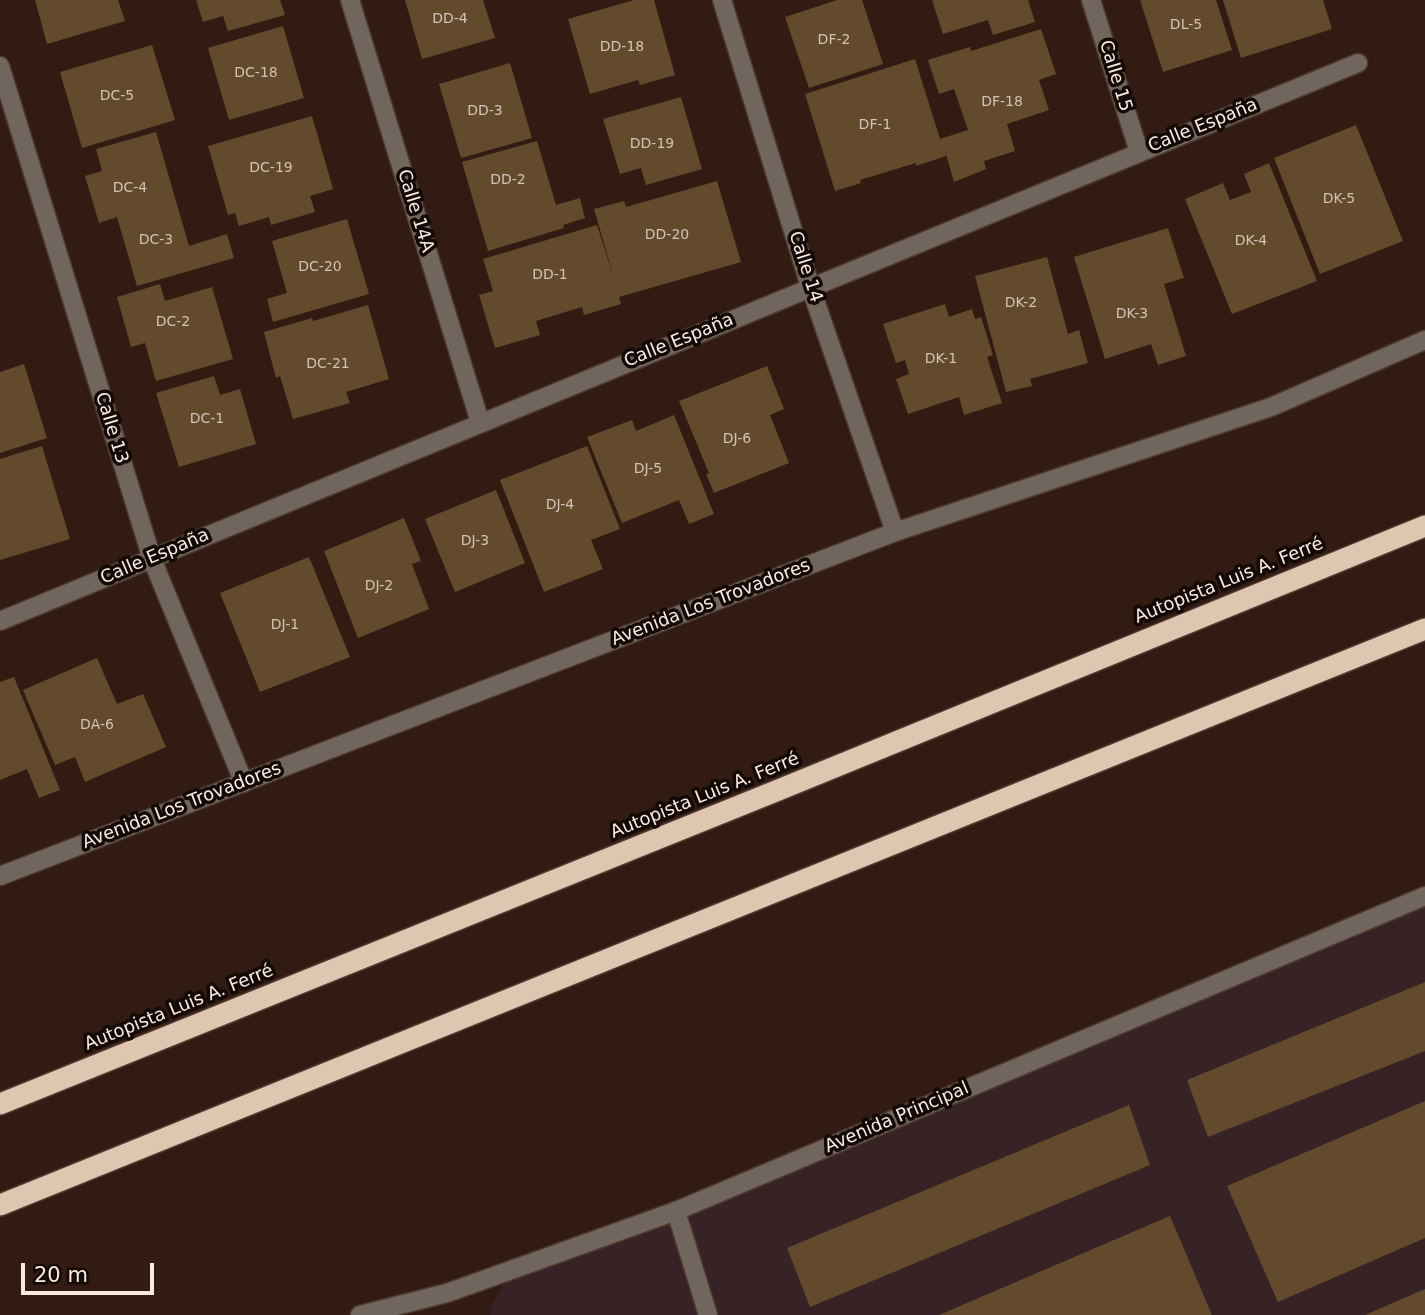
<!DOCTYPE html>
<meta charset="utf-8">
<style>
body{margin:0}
#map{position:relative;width:1425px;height:1315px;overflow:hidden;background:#321b12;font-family:"DejaVu Sans",sans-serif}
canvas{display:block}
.scale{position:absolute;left:21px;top:1263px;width:133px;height:32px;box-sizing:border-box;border:4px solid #faeae3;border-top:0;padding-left:9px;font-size:21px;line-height:24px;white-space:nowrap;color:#faeae3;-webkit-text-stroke:5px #130905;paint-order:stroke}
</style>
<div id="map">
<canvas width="1425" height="1315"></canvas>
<div class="scale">20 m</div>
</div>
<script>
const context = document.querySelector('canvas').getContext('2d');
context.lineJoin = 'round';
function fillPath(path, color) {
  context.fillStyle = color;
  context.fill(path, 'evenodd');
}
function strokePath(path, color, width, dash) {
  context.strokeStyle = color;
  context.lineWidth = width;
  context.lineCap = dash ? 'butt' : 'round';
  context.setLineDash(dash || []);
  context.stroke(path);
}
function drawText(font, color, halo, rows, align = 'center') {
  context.font = font + ' "DejaVu Sans",sans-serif';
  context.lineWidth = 7;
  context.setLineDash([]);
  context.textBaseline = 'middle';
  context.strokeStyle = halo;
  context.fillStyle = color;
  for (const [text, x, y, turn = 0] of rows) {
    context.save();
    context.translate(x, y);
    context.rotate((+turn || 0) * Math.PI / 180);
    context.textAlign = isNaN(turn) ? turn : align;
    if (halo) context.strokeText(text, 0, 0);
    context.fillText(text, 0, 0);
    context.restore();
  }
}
fillPath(new Path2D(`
 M1425,902v413h-934l-1,-5 23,-45z`), '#372325');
fillPath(new Path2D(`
 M35,0h83l7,21 -78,23z
 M196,0h84l5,15 -57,16 -5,-15 -20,6z
 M405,0h78l12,38 -73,21z
 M634,0h20l21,75 -35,10 -2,-5 -48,14 -22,-75z
 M837,0h25l21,64 -74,24 -24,-71z
 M932,0h96l7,22 -42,13 -5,-15 -45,14z
 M1140,0h76l16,50 -69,22z
 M1223,0h100l9,29 -91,29z
 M283,26l21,72 -75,22 -21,-72z
 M1041,29l15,45 -17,6 10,30 -42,14 8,27 -31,10 2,8 -32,13 -10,-35 2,9 -30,10v-3l-56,17 1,3 -26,8 -30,-97 110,-35 25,80 28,-9 -14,-41 -15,5 -11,-34 42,-13 1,4z
 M152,45l23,75 -93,28 -22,-76z
 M510,63l22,75 -71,20 -22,-74z
 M681,97l21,72 -56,16 -5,-17 -21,6 -17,-55z
 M312,116l21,73 -23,7 5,16 -44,13 -2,-8 -30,9 -4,-13 -7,2 -20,-69z
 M1356,125l47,116 -83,33 -46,-116z
 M156,132l33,114 38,-12 7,24 -97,28 -20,-69 -18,6 -14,-47 17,-5 -6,-22z
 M537,141l19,64 24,-7 5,20 -22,7 1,3 -76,23 -26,-89z
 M1269,163l48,118 -85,33 -47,-115 38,-16 7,17 21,-8 -7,-18z
 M717,181l24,81 -122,35 2,7 -37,11 -2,-8 -46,14 4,14 -45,13 -16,-53 14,-4 -10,-32 114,-34 17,53 -20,-69 30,-8 2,6z
 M347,219l22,75 -96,28 -6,-23 20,-6 -15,-52z
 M1168,228l16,50 -20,6 22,72 -28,9 -7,-21 -46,15 -31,-102z
 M1047,257l21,77 11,-4 9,33 -58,16 2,7 -26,6 -31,-116z
 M160,284l5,17 47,-14 21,72 -77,22 -11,-38 -14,4 -14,-50z
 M945,304l4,13 23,-8 3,10 6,-2 12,38 -6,2 15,46 -38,12 -5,-18 -51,17 -12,-35 13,-5 -4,-14 -9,3 -13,-39z
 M368,305l21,74 -43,13 4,11 -57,16 -13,-43 -4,2 -12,-46 48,-14 1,3z
 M24,364l23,74 -47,15v-81z
 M767,366l17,43 -14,6 19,48 -75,30 -8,-19 3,-1 -30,-72z
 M214,376l6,19 20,-6 16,55 -77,23 -23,-74z
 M674,415l40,99 -25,10 -10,-24 -57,23 -35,-86 45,-17 4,11z
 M42,446l28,93 -70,21v-101z
 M587,446l33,83 -29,11 12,29 -59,23 -44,-112z
 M496,490l29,73 -70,29 -30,-73z
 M404,518l17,43 -9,3 17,45 -71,29 -34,-87z
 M309,557l41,100 -90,35 -40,-99z
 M97,658l20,46 26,-10 23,53 -81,35 -10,-25 -20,8 -32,-75z
 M14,677l46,113 -21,8 -12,-29 -27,11v-98z
 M1425,982v69l-217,86 -21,-57z
 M1425,1101v137l-147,64 -51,-116z
 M1129,1105l21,60 -340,142 -23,-59z
 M1170,1216l42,99h-273z
 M1425,1289v26h-60z`), '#634a2d');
const minor = new Path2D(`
 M350,0l130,422
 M722,0l88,286 85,246
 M1091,0l48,152
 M0,66l152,493 92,224
 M0,621l1358,-558
 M0,876l895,-344 376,-125 154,-67
 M676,1211l32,104
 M360,1315l87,-22 229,-82 749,-315`);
const highway = new Path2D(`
 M0,1104l776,-313 649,-265
 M0,1205l1425,-576`);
strokePath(minor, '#4e382f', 21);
strokePath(highway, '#4e382f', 24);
strokePath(minor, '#70665d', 18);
strokePath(highway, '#dfc6b0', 21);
drawText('14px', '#d4c2b6', null, [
 ["DD-4",450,19],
 ["DL-5",1186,25],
 ["DF-2",834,40],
 ["DD-18",622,47],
 ["DC-18",256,73],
 ["DC-5",117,96],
 ["DF-18",1002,102],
 ["DD-3",485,111],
 ["DF-1",875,125],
 ["DD-19",652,144],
 ["DC-19",271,168],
 ["DD-2",508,180],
 ["DC-4",130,188],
 ["DK-5",1339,199],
 ["DD-20",667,235],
 ["DC-3",156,240],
 ["DK-4",1251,241],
 ["DC-20",320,267],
 ["DD-1",550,275],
 ["DK-2",1021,303],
 ["DK-3",1132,314],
 ["DC-2",173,322],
 ["DK-1",941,359],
 ["DC-21",328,364],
 ["DC-1",207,419],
 ["DJ-6",737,439],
 ["DJ-5",648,469],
 ["DJ-4",560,505],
 ["DJ-3",475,541],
 ["DJ-2",379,586],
 ["DJ-1",285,625],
 ["DA-6",97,725]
]);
drawText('18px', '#faeae3', '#130905', [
 ["Calle 15",1115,76,73],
 ["Calle España",1203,126,-22],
 ["Calle 14A",415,211,73],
 ["Calle 14",805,267,72],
 ["Calle España",679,341,-22],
 ["Calle 13",111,428,73],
 ["Calle España",155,557,-23],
 ["Autopista Luis A. Ferré",1229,581,-22],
 ["Avenida Los Trovadores",711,603,-21],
 ["Autopista Luis A. Ferré",705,796,-22],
 ["Avenida Los Trovadores",182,806,-21],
 ["Autopista Luis A. Ferré",179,1008,-22],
 ["Avenida Principal",897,1118,-23]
]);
</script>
